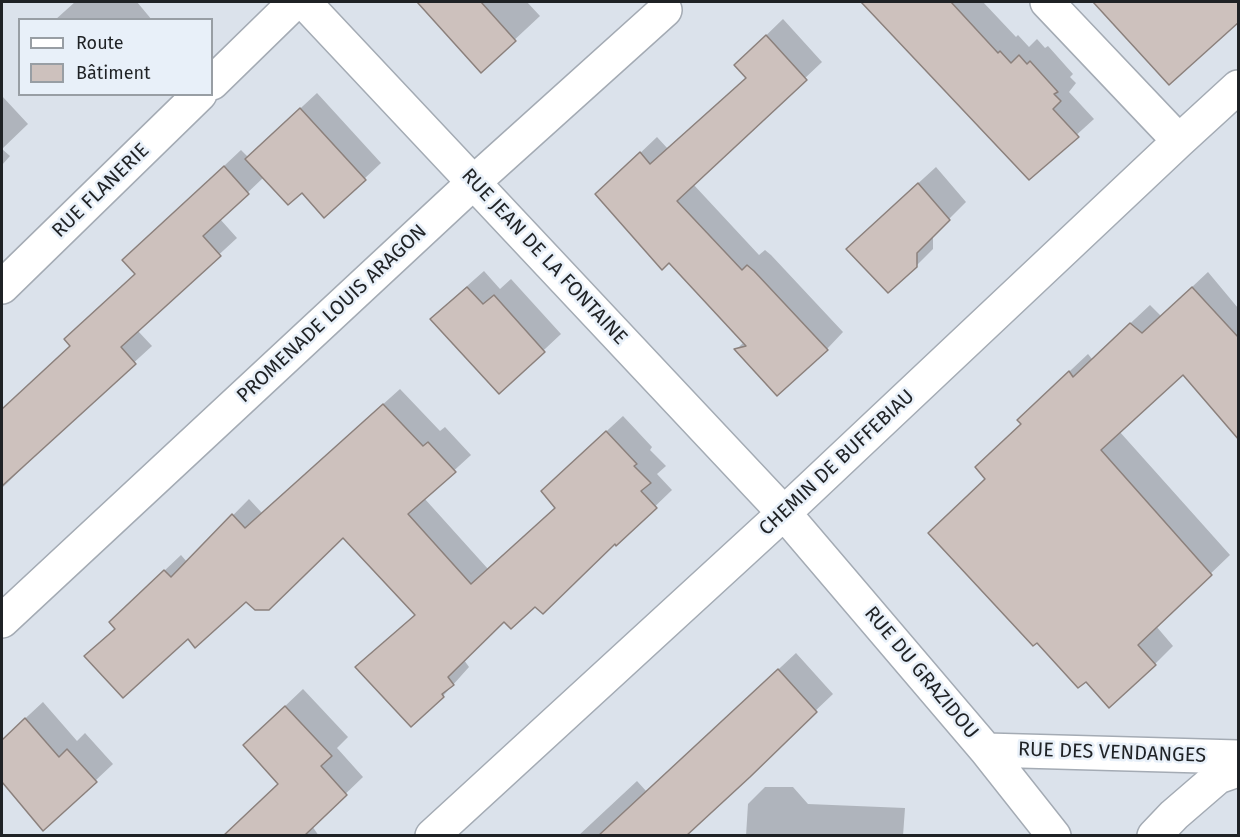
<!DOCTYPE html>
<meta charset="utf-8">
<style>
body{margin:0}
#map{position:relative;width:1240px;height:837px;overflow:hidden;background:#dbe2eb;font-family:"Fira Sans",sans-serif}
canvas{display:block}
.frame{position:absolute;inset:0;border:3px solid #1f2225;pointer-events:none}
.legend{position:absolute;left:18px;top:18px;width:195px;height:78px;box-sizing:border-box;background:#e8f0f9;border:2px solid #989ea4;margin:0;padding:8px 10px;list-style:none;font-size:18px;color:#1f2225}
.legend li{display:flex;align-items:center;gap:12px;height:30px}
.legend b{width:30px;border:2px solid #989ea4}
</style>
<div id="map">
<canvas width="1240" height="837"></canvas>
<div class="frame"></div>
<ul class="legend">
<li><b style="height:8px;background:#fff"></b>Route</li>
<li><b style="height:16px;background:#cdc1bd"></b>Bâtiment</li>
</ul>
</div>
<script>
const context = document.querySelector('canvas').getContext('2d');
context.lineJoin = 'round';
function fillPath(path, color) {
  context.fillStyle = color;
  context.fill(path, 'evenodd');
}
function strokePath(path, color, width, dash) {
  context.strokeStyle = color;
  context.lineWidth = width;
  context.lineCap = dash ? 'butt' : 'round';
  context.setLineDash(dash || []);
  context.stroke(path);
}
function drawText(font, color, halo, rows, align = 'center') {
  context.font = font + ' "Fira Sans",sans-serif';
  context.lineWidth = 5;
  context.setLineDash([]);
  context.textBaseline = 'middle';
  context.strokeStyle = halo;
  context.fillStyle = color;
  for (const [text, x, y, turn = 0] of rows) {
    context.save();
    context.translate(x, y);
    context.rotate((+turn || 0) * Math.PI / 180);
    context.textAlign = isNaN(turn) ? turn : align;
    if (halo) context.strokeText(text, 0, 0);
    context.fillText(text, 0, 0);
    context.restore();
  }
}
fillPath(new Path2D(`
 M75,2h62l15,18h-97z
 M419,2h108l13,14 -59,55z
 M864,2h119l33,35 2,-2 11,12 8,-8 8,9 3,-2 25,28 -3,3 6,6 -7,9 25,27 -65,59z
 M1095,2h143v17l-69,64z
 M783,19l39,43 -129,122 66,71 6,-5 6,5 72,77 -16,17h-90l7,-7 -130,-164 43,-41 11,12 79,-72 5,-28z
 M317,93l64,70 -17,16 -62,12 -38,-14 -44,42 17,19 -100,92 15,16 -115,105 1,2 -36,35v-78l69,-65 65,-72 -12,-13 117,-110 7,7z
 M2,96l26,28 -26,25z
 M2,149l8,7 -8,9z
 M936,167l30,35 -33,33v14l-17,17 -51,-34z
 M484,271l16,18 11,-10 50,55 -62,58 -50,-90z
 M1208,272l30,36v130l-55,-65 -64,58 111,124 -74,71 17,20 -18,18 -169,-185 52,-78 50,-47 4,5 58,-54 11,11z
 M400,389l40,42 5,-4 26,28 -47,43 64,71 68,-62 3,-32 64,-59 29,31 -2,3 16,16 -9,8 15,16 -56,54 -1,-2 -80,63 -31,15 -40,40 5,7 -26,29 -86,-28 59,-54 -73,-78 -155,101 -72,-9 11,-22 54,-51 6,7 62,-63 13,14z
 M796,653l37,41 -149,142h-106l59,-55 10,11z
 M303,689l45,48 -11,11 26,29 -51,49 7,10h-78l39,-53 -18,-55z
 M43,702l34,39 8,-8 28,31 -69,65 -42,-47v-42z
 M765,787h28l15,17 97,4 -2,28h-157l2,-32z`), '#0003');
const building = new Path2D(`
 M417,2h64l35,39 -35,32z
 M861,2h90l47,51 2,-2 11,12 8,-8 8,9 3,-3 28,31 -4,2 7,7 -8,8 26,28 -50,43z
 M1093,2h146v20l-70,63z
 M766,35l41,45 -130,121 65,69 5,-5 7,6 74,79 -51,46 -43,-47 12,-3 -77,-83 -7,7 -67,-76 45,-42 10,12 96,-86 -12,-13z
 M300,108l66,72 -42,38 -22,-25 -14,12 -43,-46z
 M224,166l25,28 -46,42 18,20 -100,91 15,17 -134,122v-77l68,-63 -6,-7 71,-65 -13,-14z
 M918,183l32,37 -33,33v14l-29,26 -42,-44z
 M467,287l16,17 11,-9 51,57 -46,42 -69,-75z
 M1192,287l47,51v102l-56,-65 -82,75 111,125 -74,70 18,20 -47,43 -23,-26 -8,6 -41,-45 -4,3 -105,-113 57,-54 -10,-12 46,-43 -4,-4 52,-49 4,6 57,-54 12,10z
 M383,404l40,42 5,-4 28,30 -48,42 63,70 84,-76 -14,-17 65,-60 31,33 -3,2 17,17 -10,8 16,17 -41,38 -1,-2 -72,70 -8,-7 -24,22 -7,-7 -56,55 6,8 -12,9 2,3 -33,30 -56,-60 60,-52 -72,-77 -74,72h-14l-9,-8 -51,46 -7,-9 -65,59 -39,-42 31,-27 -6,-7 55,-52 7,7 61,-63 13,14z
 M778,669l39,43 -67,65 -64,59h-88z
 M285,706l47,50 -11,10 26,29 -43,41h-81l55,-52 -35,-39z
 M25,718l34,39 8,-8 30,33 -54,49 -41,-49v-42z`);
fillPath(building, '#cdc1bd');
strokePath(building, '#8b807c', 1.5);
const minor = new Path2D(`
 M304,2l480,511 202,237 68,86
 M1047,2l132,139
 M212,83l83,-81
 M2,287l198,-193
 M2,621l472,-439 191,-172
 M986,750l252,7
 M432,836l352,-323 395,-372 59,-54
 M1154,836l20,-21 44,-38 20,-7`);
strokePath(minor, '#a4abb4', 36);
strokePath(minor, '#fff', 33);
drawText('20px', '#1f2225', '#e8f0f9', [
 ["RUE FLANERIE",101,191,-44],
 ["RUE JEAN DE LA FONTAINE",544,257,47],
 ["PROMENADE LOUIS ARAGON",332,314,-43],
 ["CHEMIN DE BUFFEBIAU",837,463,-43],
 ["RUE DU GRAZIDOU",921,673,50],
 ["RUE DES VENDANGES",1112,753,2]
]);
</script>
